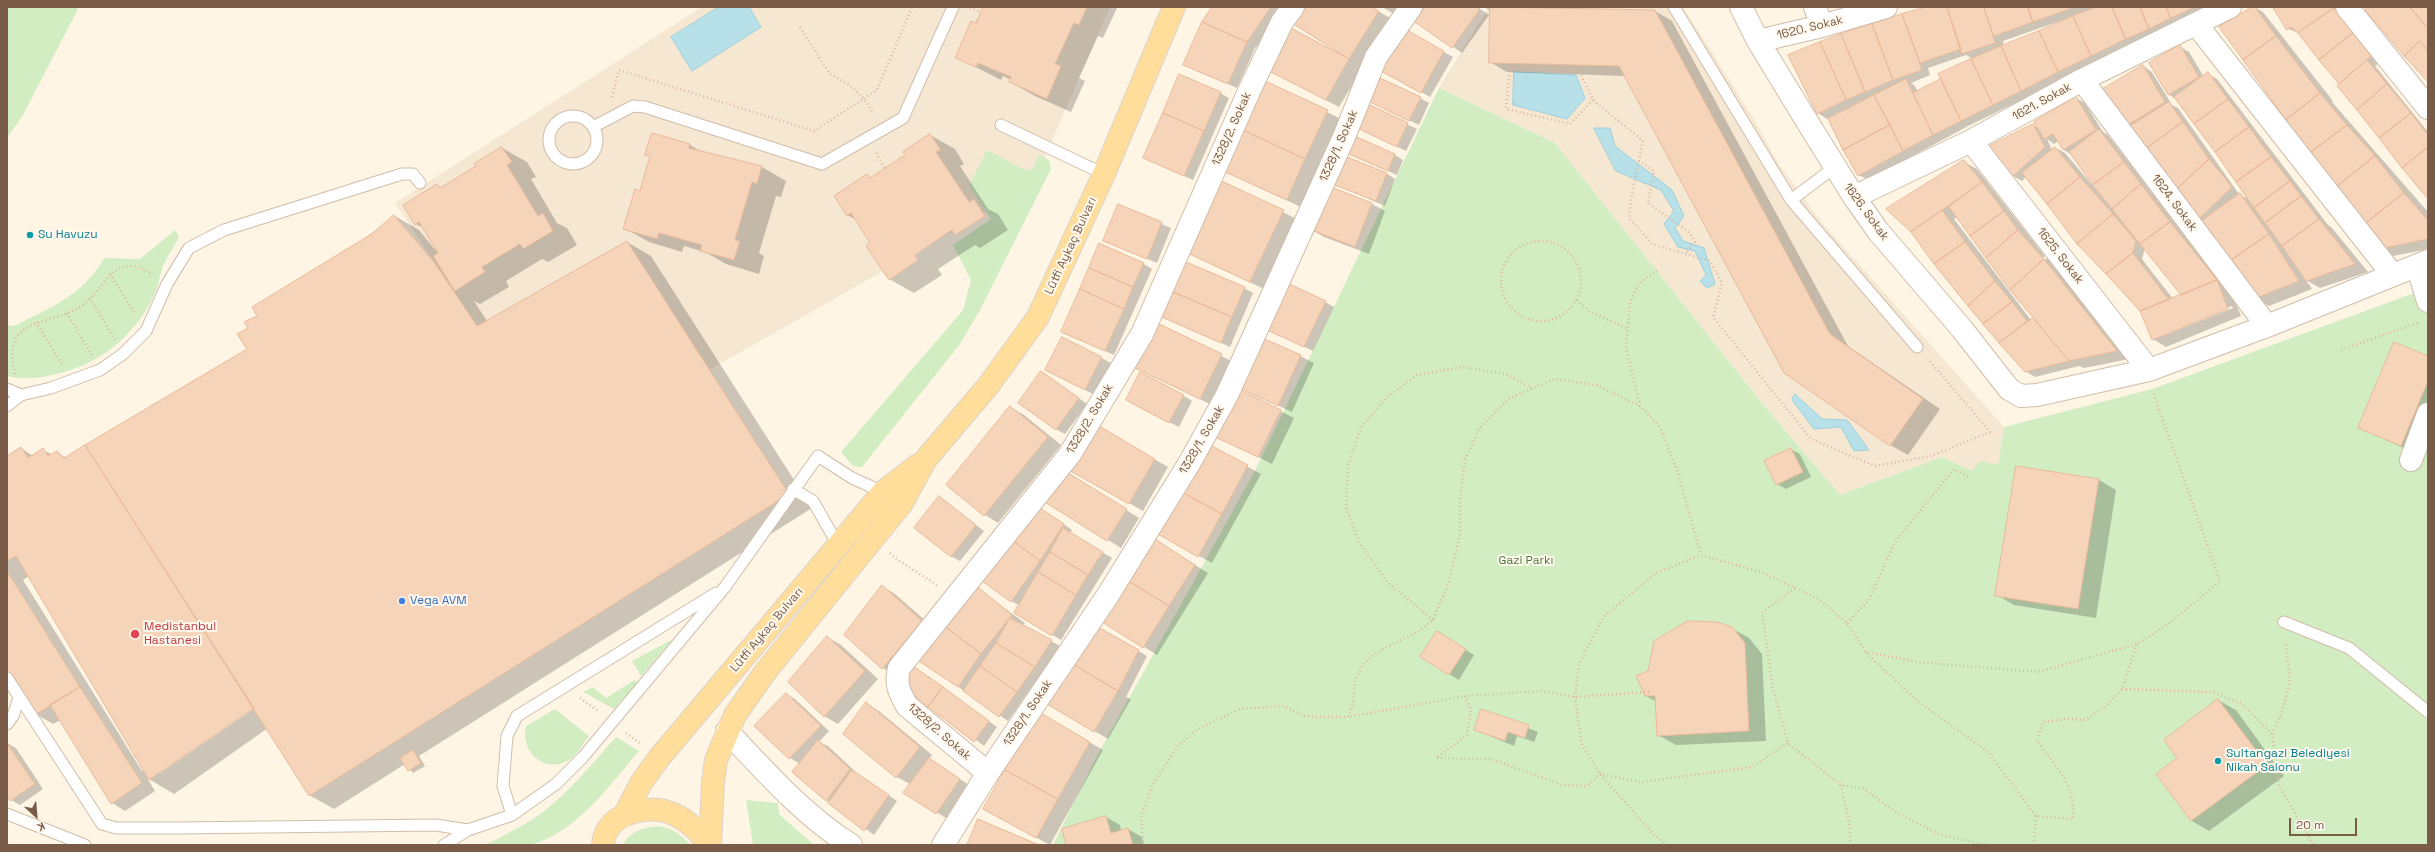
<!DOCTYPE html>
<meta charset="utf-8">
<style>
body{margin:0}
#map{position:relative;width:2435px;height:852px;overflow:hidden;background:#fef5e5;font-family:"Space Grotesk",sans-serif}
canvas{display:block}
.frame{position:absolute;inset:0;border:8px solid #795b48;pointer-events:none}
.north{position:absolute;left:16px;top:796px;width:40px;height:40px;-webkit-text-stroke:3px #fff8ed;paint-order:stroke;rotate:154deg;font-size:11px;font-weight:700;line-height:16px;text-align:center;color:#795b48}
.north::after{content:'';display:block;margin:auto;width:14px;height:18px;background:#795b48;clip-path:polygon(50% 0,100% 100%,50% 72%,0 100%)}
.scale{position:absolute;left:2289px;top:818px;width:68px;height:18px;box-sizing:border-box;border:2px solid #795b48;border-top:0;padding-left:5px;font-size:12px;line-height:14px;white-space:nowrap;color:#795b48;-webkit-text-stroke:3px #fff8ed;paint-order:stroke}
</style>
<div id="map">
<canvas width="2435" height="852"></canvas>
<div class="frame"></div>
<div class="north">K</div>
<div class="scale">20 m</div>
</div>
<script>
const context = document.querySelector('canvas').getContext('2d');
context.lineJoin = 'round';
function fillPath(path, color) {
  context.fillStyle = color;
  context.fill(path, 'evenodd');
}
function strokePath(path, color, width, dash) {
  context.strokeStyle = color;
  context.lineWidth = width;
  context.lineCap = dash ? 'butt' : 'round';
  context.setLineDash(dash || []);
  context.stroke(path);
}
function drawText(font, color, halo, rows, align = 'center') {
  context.font = font + ' "Space Grotesk",sans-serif';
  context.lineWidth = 4;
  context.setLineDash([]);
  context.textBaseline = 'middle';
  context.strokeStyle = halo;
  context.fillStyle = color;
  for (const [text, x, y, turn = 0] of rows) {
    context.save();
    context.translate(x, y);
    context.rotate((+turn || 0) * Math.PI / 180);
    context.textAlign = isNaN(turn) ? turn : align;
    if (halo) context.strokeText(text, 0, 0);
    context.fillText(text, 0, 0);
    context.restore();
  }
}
fillPath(new Path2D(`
 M702,7h408l-72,166 -37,31 -292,166 -232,-44 -82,-123z
 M1489,7h194l66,104 32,56 42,57 181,203 -6,39 -26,6 -30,-15 -102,38 -78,-92 -207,-260 -116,-55z`), '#f6e7d3');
fillPath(new Path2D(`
 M7,7h72l-56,108 -16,23z
 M1439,88l116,55 207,260 78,92 102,-38 30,14 8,-10 18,4 6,-38 148,-38 276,-101v557h-1375l45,-91 157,-283z
 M987,150l40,21 6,-3 6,-13 10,5 2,9 -71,141 -20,34 -98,123 -9,-1 -12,-14 122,-142 8,-30 -18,-35 38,-26 -22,-33z
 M175,230l4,7c-6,11 -14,23 -18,35 -2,7 -3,14 -6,21 -17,38 -50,68 -91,79 -18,5 -38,9 -57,4v-51l7,1c37,-19 69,-30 90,-68l36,1z
 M673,639l-32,37 -9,-15z
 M635,680l2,3 -23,26 -31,-17 10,-5 13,11z
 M555,709l34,27c-5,6 -11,17 -17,22 -24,18 -53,-4 -46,-32z
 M616,737l23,14c-31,36 -61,80 -108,94 -13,3 -32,0 -46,0 20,-10 40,-20 58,-33 28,-22 50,-49 73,-75z
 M746,800l32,3 1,11 35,31h-61z
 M659,826c14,3 22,8 31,19h-67c7,-14 21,-18 36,-19z`), '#d2edc2');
const water = new Path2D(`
 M719,7h30l12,20 -69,44 -21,-34z
 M1514,72l62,3 9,23 -18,21 -54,-14z
 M1594,128h16l5,18 57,44 12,26 -9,12 8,13 21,7 11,36 -8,4 -7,-7 6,-6 -11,-24 -17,-4 -14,-23 10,-13 -13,-21 -45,-19z
 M1795,394l27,25 25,1 22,30 -15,1 -13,-24 -27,2 -22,-29z`);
fillPath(water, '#b7e0e9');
strokePath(water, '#9dd0dc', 1);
fillPath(new Path2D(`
 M984,7l133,1 -14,30 -5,-2 -19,42 6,3 -14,31 -36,-16 -25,-14 1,-2 -8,-4 -2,4 -45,-23z
 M1213,7h76l-28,42 -5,-3 -19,42 -43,-19z
 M1307,7h64l21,12 -53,88 -55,-29 61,-22z
 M1382,7h19l-5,8z
 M1426,7h51l12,8 -27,38 -46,-32z
 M1484,7l171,4 17,10 176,325 92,63 -32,46 -18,-10 -265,-369 -118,-4 -17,-10 1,-51z
 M1931,7h283l-244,118 -102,55 -9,-5 -19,-63 -13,7 -9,-6 54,-88zM2057,22v2l-53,22 -1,-5zM1966,55l7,4 -30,21 -25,12 -3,-6 -4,-3 19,-8 -2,-7z
 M2254,7l9,5 70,89 -1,1 96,110v37l-35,7 -14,-8z
 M2274,7h64l42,55 -5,4 53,66v65l-129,-164 -11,-4z
 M1405,31l48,26 -23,40 -47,-26z
 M2180,47l9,5 15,25 4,-3 9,5 111,146 4,3 36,44 -48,16 -14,-8 6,9 -43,17 -14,-8 -52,-77 -4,-2 -51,-71 -24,-21 19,-61 9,6 20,33 6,3 61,86 11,6 -73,-100 -9,-6z
 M1266,82l75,37 -40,88 -77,-36z
 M1220,93l9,5 -36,82 -49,-22z
 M1420,98l9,5 -10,22 -49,-24z
 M2076,98l9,5 18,29 5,3 71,93 4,3 47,58 11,27 -75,31 -13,-8 -12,-29 -115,-133 -4,4 -9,-5 -25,-28 45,-23 6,3zM2047,139l7,5 4,-3 6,9 8,5 39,52 -46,-54 -9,-5 -4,2zM2145,248l38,47 -10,4 -31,-40zM2232,306l1,2 -73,29v-2z
 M1368,106l49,23 -11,22 -48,-23z
 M653,134l37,11 17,10 23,6 1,-3 31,9 24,14 -5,16 -5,-1 -17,57 5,3 -5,18 -33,-10 -21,-12 -21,-6 -2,6 -33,-10 -25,-14 16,-36 11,-35 -4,-3z
 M930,135l25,14 9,15 -4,2 28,43 10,5 10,16 -28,18 -5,-3 -37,24 4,6 -28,18 -25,-14 -17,-36 -15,-23 -10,-5 20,-40 5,3 34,-23z
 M502,148l25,14 9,15 -5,2 26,44 10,5 10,17 -29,17 -6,-3 -36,22 3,6 -29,17 -6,-3 13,20 140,-79 24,14 161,252 -393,248 6,10 -12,7 -8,-9 -71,45 -25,-14 -41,-67 -94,66 -27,-16 8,13 -30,20 -13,-8 -52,-83 -7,4 -17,-10 -29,-45v-211l14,-10 12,8 10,-6 10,5 4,-2 10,5 181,-109 2,-21 9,-12 136,-100 24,14 18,22 -12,-23 -9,-5 21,-38 5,2 36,-21zM29,576l115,194 -2,1 -119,-191zM257,704l1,2 -98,67 -1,-1z
 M1352,155h43l8,5 -6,15z
 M1964,162l13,7 68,87 -33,31 1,1 34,-30 11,10 71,91 -45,9 -5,-2 -44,11 -10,-6 -91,-108 -22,-32zM1957,217l80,105 -6,-2 -77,-101z
 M1386,173l9,6 -10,27 -53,-23z
 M1217,180l80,39 -33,70 -80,-38z
 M1327,186l45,18 13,7 -16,43 -45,-17 -14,-8z
 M1119,206l52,22 -14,35 -52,-22z
 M1144,264l8,5 -38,86 -43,-19z
 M1244,288l9,5 -23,54 -74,-34z
 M1325,302l9,5 -21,44 -38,-18z
 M1157,324l78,39 -21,43 -64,-31z
 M1062,338l49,25 -16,32 -40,-20z
 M1300,356l14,7 -22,49 -55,-26z
 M2428,357v64l-13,32 -56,-25z
 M1041,372l46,32 -22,30 -9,-5z
 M1184,396l8,5 -13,26 -43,-22z
 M1010,407l14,8 37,30 -63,78 -13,-8z
 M1280,411l14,7 -22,46 -56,-28z
 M1094,425l74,42 -25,44 -74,-43z
 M1206,444l55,30 -49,89 -41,-22z
 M1791,449l9,5 11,23 -25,12 -9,-5z
 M1076,479l63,39 -18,30 -13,-8z
 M2099,480l17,10 -20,128 -82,-13 -17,-10z
 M939,497l45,34 -24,30 -9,-5z
 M1047,513l25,17 -2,3 42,25 -51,82 -46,-28 4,-7 -8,-4z
 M1152,538l56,35 -51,82 -56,-35z
 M882,586l13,8 40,35 -39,47 -13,-8 -38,-33z
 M974,586l51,37 -3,3 38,20 -52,75 -92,-63z
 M1097,627l50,29 -21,41 5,2 -23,40 -59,-35z
 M1731,628l18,10 13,16 4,87 -90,4 -18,-10 -1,-33 -11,-6 3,-25z
 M827,637l14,8 37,34 -40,45 -14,-8z
 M1446,638l28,17 -15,25 -38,-23z
 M910,664l87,63 -13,19 -82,-62z
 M786,694l9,5 34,32 -10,11 9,4 31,29 38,26 -23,34 -48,-35 -26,-36 -10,-6 -34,-32z
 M2218,700l18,10 48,66 -75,55 -17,-10 -35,-47 22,-16z
 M866,704l13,7 53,44 -3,4 40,26 -23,33 -42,-26 6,-8 -13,-7 -52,-43z
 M1482,710l56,22 -4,10 -17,-6 -3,10 -39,-16z
 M1040,713l63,37 -53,95 -52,-28z
 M7,743l9,5 27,41 -23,16 -9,-5 -4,-6z
 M1106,817l14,8 1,6 7,-2 14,8 2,8h-76z`), '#0003');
const building = new Path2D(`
 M983,7h104l-8,18 -5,-2 -19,41 6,2 -14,33 -38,-17 2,-5 -33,-14 -2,4 -21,-9 16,-37 5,2z
 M1212,7h59l-24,35 -45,-20z
 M1306,7h66l7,4 -30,48 -54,-34z
 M1425,7h52l3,2 -28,39 -37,-26z
 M1490,7l165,3 175,324 93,65 -33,47 -106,-73 -165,-307 -130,-3z
 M1926,7h21l14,42 -41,14 -18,-49z
 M1947,7h37l11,36 -33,11z
 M1984,7h44l5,15 -39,14z
 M2028,7h41l1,2 -37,13z
 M2096,7h16l14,32 -35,17 -18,-40z
 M2112,7h28l9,22 -23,10z
 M2140,7h26l5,11 -22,11z
 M2166,7h29l-24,11z
 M2252,7h3l21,29 -33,24 -24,-33z
 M2273,7h60l1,1 -36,25 -7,-6 -4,3z
 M2369,7h41l18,21v23l-8,-10 -16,15 -39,-46z
 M2410,7h18v18l-2,1z
 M2334,8l19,25 -34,27 -21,-27z
 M1902,14l20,56 -29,10 -21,-56z
 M2073,16l18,40 -33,16 -19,-41z
 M1202,22l45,20 -19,42 -45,-19z
 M1872,24l21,56 -28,12 -24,-58z
 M1291,28l58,31 -23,41 -57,-29z
 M1405,29l39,22 -23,42 -40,-22z
 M2039,31l19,41 -37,19 -20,-45z
 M2353,33l18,23 -32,28 -20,-24z
 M1841,34l24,58 -19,8 -26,-58z
 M2276,36l44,57 -34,27 -43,-60z
 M2420,41l8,10v31l-24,-26z
 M1820,42l26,58 -29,14 -29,-59z
 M2180,45l19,32 -31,18 -19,-32z
 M2001,46l20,45 -28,14 -22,-46z
 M1971,59l22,46 -32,16 -23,-47z
 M2367,60l20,24 -30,26 -20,-24z
 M2143,65l22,37 -42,26 -22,-38z
 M2208,72l20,27 -34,25 -20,-27z
 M1179,74l42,18 -17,39 -41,-18z
 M1380,78l41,19 -12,24 -41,-20z
 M1906,79l27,56 -30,16 -29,-56z
 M1941,79l20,42 -28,14 -20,-42z
 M1265,81l63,29 -23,49 -62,-29z
 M2387,84l24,29 -32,25 -22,-28z
 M2320,93l27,32 -37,28 -24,-33z
 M1874,95l16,30 -47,25 -15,-31z
 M2076,97l20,33 -33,20 -10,-16 -9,5 -10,-17z
 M2228,99l21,28 -34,25 -21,-28z
 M2169,102l14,20 -36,26 -20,-20z
 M1368,104l40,19 -11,24 -40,-19z
 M1163,113l41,18 -20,45 -41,-18z
 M2411,113l17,22v12l-26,21 -23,-30z
 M2183,122l26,37 -33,31 -29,-42z
 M2033,124l12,23 -32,29 -27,-28z
 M1890,125l13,26 -45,25 -15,-26z
 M2347,125l28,31 -40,32 -25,-35z
 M2249,127l22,30 -35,25 -21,-30z
 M2099,129l25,33 -31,23 -24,-33z
 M1243,130l62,29 -18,41 -64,-29z
 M652,133l38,11 -1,4 73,18 -5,18 -5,-2 -17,58 5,1 -6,19 -34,-9 2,-6 -43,-12 -2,6 -34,-10 12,-40 5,2 10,-35 -5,-1z
 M930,134l11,16 -5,2 33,50 5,-3 11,17 -30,19 -3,-5 -37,25 3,5 -29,20 -23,-34 4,-3 -19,-30 -4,3 -13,-20 33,-22 3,4 35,-23 -2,-3z
 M1350,134l45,20 -7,17 -46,-20z
 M502,147l10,15 -5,3 31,51 5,-3 10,18 -30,18 -3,-5 -38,23 3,5 -30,19 -22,-35 5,-3 -19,-31 -4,3 -12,-20 34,-21 3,4 36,-22 -2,-2z
 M2055,147l25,30 -33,27 -25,-31z
 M2428,147v52l-26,-31z
 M1342,155l45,18 -11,28 -46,-18z
 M2375,156l29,37 -42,33 -27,-38z
 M2271,157l19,24 -36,27 -18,-26z
 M2209,159l23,28 -34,33 -22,-30z
 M1964,160l18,22 -71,50 -25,-23z
 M2124,162l17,22 -29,25 -19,-24z
 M2080,177l33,37 -36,30 -30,-40z
 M1217,179l67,31 -34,72 -67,-31z
 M2290,181l11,15 -36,27 -11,-15z
 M1982,182l22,29 -34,25 -21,-29z
 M2141,184l29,38 -30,22 -28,-35z
 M1326,185l46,18 -17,44 -46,-18z
 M2240,193l29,41 -42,29 -28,-40z
 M2404,193l24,27v19l-49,10 -17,-23z
 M2301,196l18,23 -37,27 -17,-23z
 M1118,204l44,18 -15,37 -44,-18z
 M1942,210l23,32 -31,22 -23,-32z
 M2004,211l14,19 -32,28 -16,-22z
 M2113,214l23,27 -3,12 -27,21 -29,-30z
 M394,215l40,47 43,64 150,-85 162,253 -480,302 -224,-351 162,-96 -10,-15 11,-6 -4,-6 13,-6 -5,-9 121,-74z
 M2319,219l36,45 -49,17 -24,-35z
 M2170,222l47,58 -36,15 -41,-51z
 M2018,230l26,29 -34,31 -24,-32z
 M2269,234l30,47 -45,18 -27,-36z
 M1965,242l30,39 -27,25 -34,-42z
 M1099,243l45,20 -11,24 -44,-19z
 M2133,253l36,47 -29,11 -34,-37z
 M1179,259l66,28 -13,30 -66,-28z
 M2044,259l73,92 -48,10 -59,-71z
 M1089,268l44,19 -9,22 -44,-20z
 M2217,280l11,29 -76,31 -12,-29z
 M1995,281l17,21 -29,22 -15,-18z
 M1287,283l39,18 -22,46 -39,-18z
 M1080,289l44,20 -19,42 -44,-19z
 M1166,289l66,28 -11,26 -66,-29z
 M2012,302l15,19 -28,22 -16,-19z
 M2033,318l36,43 -44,11 -26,-29z
 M1157,323l65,31 -22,45 -65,-31z
 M1258,336l43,19 -23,51 -43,-20z
 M1062,337l40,20 -17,33 -40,-20z
 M2394,342l34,14v25l-27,65 -43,-18z
 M1041,371l38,27 -23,32 -38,-27z
 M1140,372l44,23 -15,28 -43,-23z
 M1238,389l43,21 -23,47 -43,-20z
 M1010,406l38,31 -64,79 -38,-31z
 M1094,423l61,36 -26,45 -62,-35z
 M1206,443l42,22 -26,49 -42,-23z
 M85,445l169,263 -105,72 -133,-224 -9,5v-105l14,-9 7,11 15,-10 5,8 9,-5 7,7z
 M1791,448l12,24 -27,13 -12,-24z
 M2016,466l83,13 -21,130 -83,-13z
 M1063,470l64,39 -20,32 -64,-40z
 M1180,491l42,23 -24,43 -42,-24z
 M939,496l37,29 -25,32 -37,-29z
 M1037,506l27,18 -24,37 -28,-21z
 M1063,528l40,24 -15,23 -38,-23z
 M1152,537l43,28 -26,41 -44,-27z
 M1012,540l28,21 -29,41 -29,-21z
 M1050,552l38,23 -12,20 -38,-23z
 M7,571l73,116 -45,28 -28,-44z
 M1038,572l38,23 -24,41 -38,-23z
 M1125,579l44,27 -26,42 -44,-28z
 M974,584l38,31 -31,39 -39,-30z
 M882,585l40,36 -40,48 -38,-34z
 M1010,618l42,22 -17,27 -39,-24z
 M1688,621l29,1 15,5 13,16 4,88 -92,5 -2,-40h-10l-9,-20 12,-5 6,-30z
 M942,624l39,30 -23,33 -44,-29z
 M1096,626l43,24 -21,41 -47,-28z
 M1437,631l29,18 -17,26 -29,-18z
 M827,636l38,35 -41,46 -36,-35z
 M996,643l39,24 -18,25 -37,-26z
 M909,663l34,24 -15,20 -27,-22z
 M1071,663l47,28 -24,41 -47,-28z
 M980,666l37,26 -18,25 -36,-26z
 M80,687l62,96 -31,21 -61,-99z
 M943,687l46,34 -15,21 -46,-35z
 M786,693l35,33 -32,33 -35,-33z
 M2218,699l49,66 -76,56 -35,-47 21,-16 -13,-18z
 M866,702l54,45 -24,31 -53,-44z
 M1481,709l48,16 -4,13 -17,-6 -3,9 -31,-11z
 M1039,712l51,30 -32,57 -53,-29z
 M818,740l32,29 -24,32 -34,-29z
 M7,743l28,41 -25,17 -3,-5z
 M413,750l8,13 -13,8 -8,-13z
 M929,758l31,21 -24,35 -33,-21z
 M852,770l37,25 -25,36 -36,-28z
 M1005,770l53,29 -22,39 -53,-29z
 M1106,816l5,17 17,-5 5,17h-67l-4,-16z
 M978,819l61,26h-72z`);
fillPath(building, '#f5d4ba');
strokePath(building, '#e9ba99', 1);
const lane = new Path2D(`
 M1674,7l117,193 126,147
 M549 140a24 24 0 1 1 48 0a24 24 0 1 1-48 0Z
 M1001,125l103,49
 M593,127l40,-21 12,1 177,57 81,-46 50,-111
 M1791,200l44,-33
 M7,389l14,6
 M7,406l14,-11 30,-7 49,-18 23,-16 23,-23 21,-47 22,-36 35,-18 178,-56h11l7,9
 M793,489l20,12 25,44
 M2284,622l65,26 79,64
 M7,678l95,146 14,4h63l257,-3 32,5
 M7,724l6,-8 6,-18
 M7,814l78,31
 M512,815l-9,-29 4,-50 10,-20 199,-123
 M444,845l24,-15 44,-15 44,-31 27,-27 142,-170 93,-131 34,22 31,14`);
const street = new Path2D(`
 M1741,7l17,34 50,82 46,74 24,34 84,98 47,60 12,7 16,-1 112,-25 118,-44 161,-65
 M1815,7l7,19
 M2347,7l81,101
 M2196,24l196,250
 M1758,41l64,-15 64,-19
 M2082,80l185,246
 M1971,141l178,229
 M1854,197l117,-56 111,-61 148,-73
 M2417,265l11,36
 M2411,460l17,-46
 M727,731c37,39 78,86 124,114
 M988,773l-81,-67c-8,-14 -12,-22 -8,-38l171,-214 72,-120 108,-245 32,-67 11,-15
 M943,845l45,-72 120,-178 82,-133 37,-67 117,-258 32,-80 35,-50`);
const primary = new Path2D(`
 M625,814l16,-31 18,-25 224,-266 35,-27
 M603,845c1,-29 38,-40 62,-34 18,5 33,19 44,34
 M710,845l3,-63 3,-22 19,-45 31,-44 136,-168 24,-44 62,-73 50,-69 66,-143 70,-167`);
strokePath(lane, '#d0bdaa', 13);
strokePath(street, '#d0bdaa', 24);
strokePath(primary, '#dcd4cf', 24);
strokePath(new Path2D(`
 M970,8l10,4
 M800,27l29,46 22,13 14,14 9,14
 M612,97l7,-27 195,61 63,-41 35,-83
 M1593,100l-23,24 -64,-15 4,-43 69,5 14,29 50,41 -12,57 -2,20 23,26 58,17 12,22 -9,34 98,122 64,27 56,-10 59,-24 -62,-73
 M876,153l9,15
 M1639,161l15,10 -6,32 42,30 5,9 -9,11
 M1501 281a40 40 0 1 1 80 0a40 40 0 1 1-80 0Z
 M110,274l25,40
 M90,298l25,42
 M1577,300l12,11 37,17
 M67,313l25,43
 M36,322l27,44
 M2341,350l79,-28
 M15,374c-15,-58 33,-47 65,-67 28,-18 31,-59 73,-32
 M1640,406l-14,-59 4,-45 9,-19 19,-13
 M890,553l8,7 39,25
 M1795,588l-33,25 11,76 15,54 3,3 50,39 22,3 34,25 44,22 46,10
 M1433,620l-45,-37 -28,-39 -14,-36 2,-43 14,-39 25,-29 30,-22 45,-8 44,7 26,14
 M1847,623l22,-23 26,-58 59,-73 16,9
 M1866,653l54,50 68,49 48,64 37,3c3,-34 -17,-52 -36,-78l6,-19 23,-3 19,1 19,-12 18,-19 15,-45
 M2122,689l91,3 29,12 30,30 7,52 35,59
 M1649,692l-74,5 -34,-6 -76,5 -117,21 5,-13 2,-24 8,-16 13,-11 43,-22 14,-11 16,-38 11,-47v-36l5,-39 14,-31 31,-31 44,-19 42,6 44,21 20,21 18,46 23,82
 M1465,696l6,14 -4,25 -31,23 55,1 72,26 24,1 13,-12 42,8 110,-15 36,-24
 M580,698l18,13
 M626,733l15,11
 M2272,734l9,-19 9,-33 -4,-40
 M1841,785l8,36 2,24
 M1143,845l-2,-30 13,-33 24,-36 20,-17 42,-20 43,-3 24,11h41
 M1667,845l-14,-11 -53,-60 -18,-29 -7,-48 4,-33 25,-48 52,-43 45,-18 63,18 56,27 27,23 19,29 52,10 120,10 99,-28 33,-21 50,-42 -67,-189
 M2034,845l2,-29`), '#dbb79d', 2.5, [1, 3]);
strokePath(lane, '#fff', 11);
strokePath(street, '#fff', 22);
strokePath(primary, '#ffdd9b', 22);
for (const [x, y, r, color] of [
 [30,235,4,"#0f9aa8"],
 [402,601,4,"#3f7fe0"],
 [135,634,5,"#e0444e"],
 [2218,761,4,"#0f9aa8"]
]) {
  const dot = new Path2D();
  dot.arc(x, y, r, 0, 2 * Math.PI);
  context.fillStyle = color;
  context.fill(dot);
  strokePath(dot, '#fff8ed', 1.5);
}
drawText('12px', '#795b48', '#fff8ed', [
 ["1620. Sokak",1810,28,-14],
 ["1621. Sokak",2042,102,-29],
 ["1328/2. Sokak",1232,129,-66],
 ["1328/1. Sokak",1339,146,-66],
 ["1624. Sokak",2174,203,53],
 ["1626. Sokak",1866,212,54],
 ["Lütfi Aykaç Bulvarı",1071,246,-65],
 ["1625. Sokak",2060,256,52],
 ["1328/2. Sokak",1090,419,-59],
 ["1328/1. Sokak",1202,440,-60],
 ["Lütfi Aykaç Bulvarı",767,630,-50],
 ["1328/1. Sokak",1028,713,-56],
 ["1328/2. Sokak",939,732,41]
]);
drawText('12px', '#0d838f', '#fff8ed', [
 ["Su Havuzu",38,235],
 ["Sultangazi Belediyesi",2226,754],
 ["Nikah Salonu",2226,768]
], 'left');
drawText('12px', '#4c7a3c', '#fff8ed', [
 ["Gazi Parkı",1526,561]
]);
drawText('12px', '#366cbe', '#fff8ed', [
 ["Vega AVM",410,601]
], 'left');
drawText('12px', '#be3a42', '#fff8ed', [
 ["Medistanbul",144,627],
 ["Hastanesi",144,641]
], 'left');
</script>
